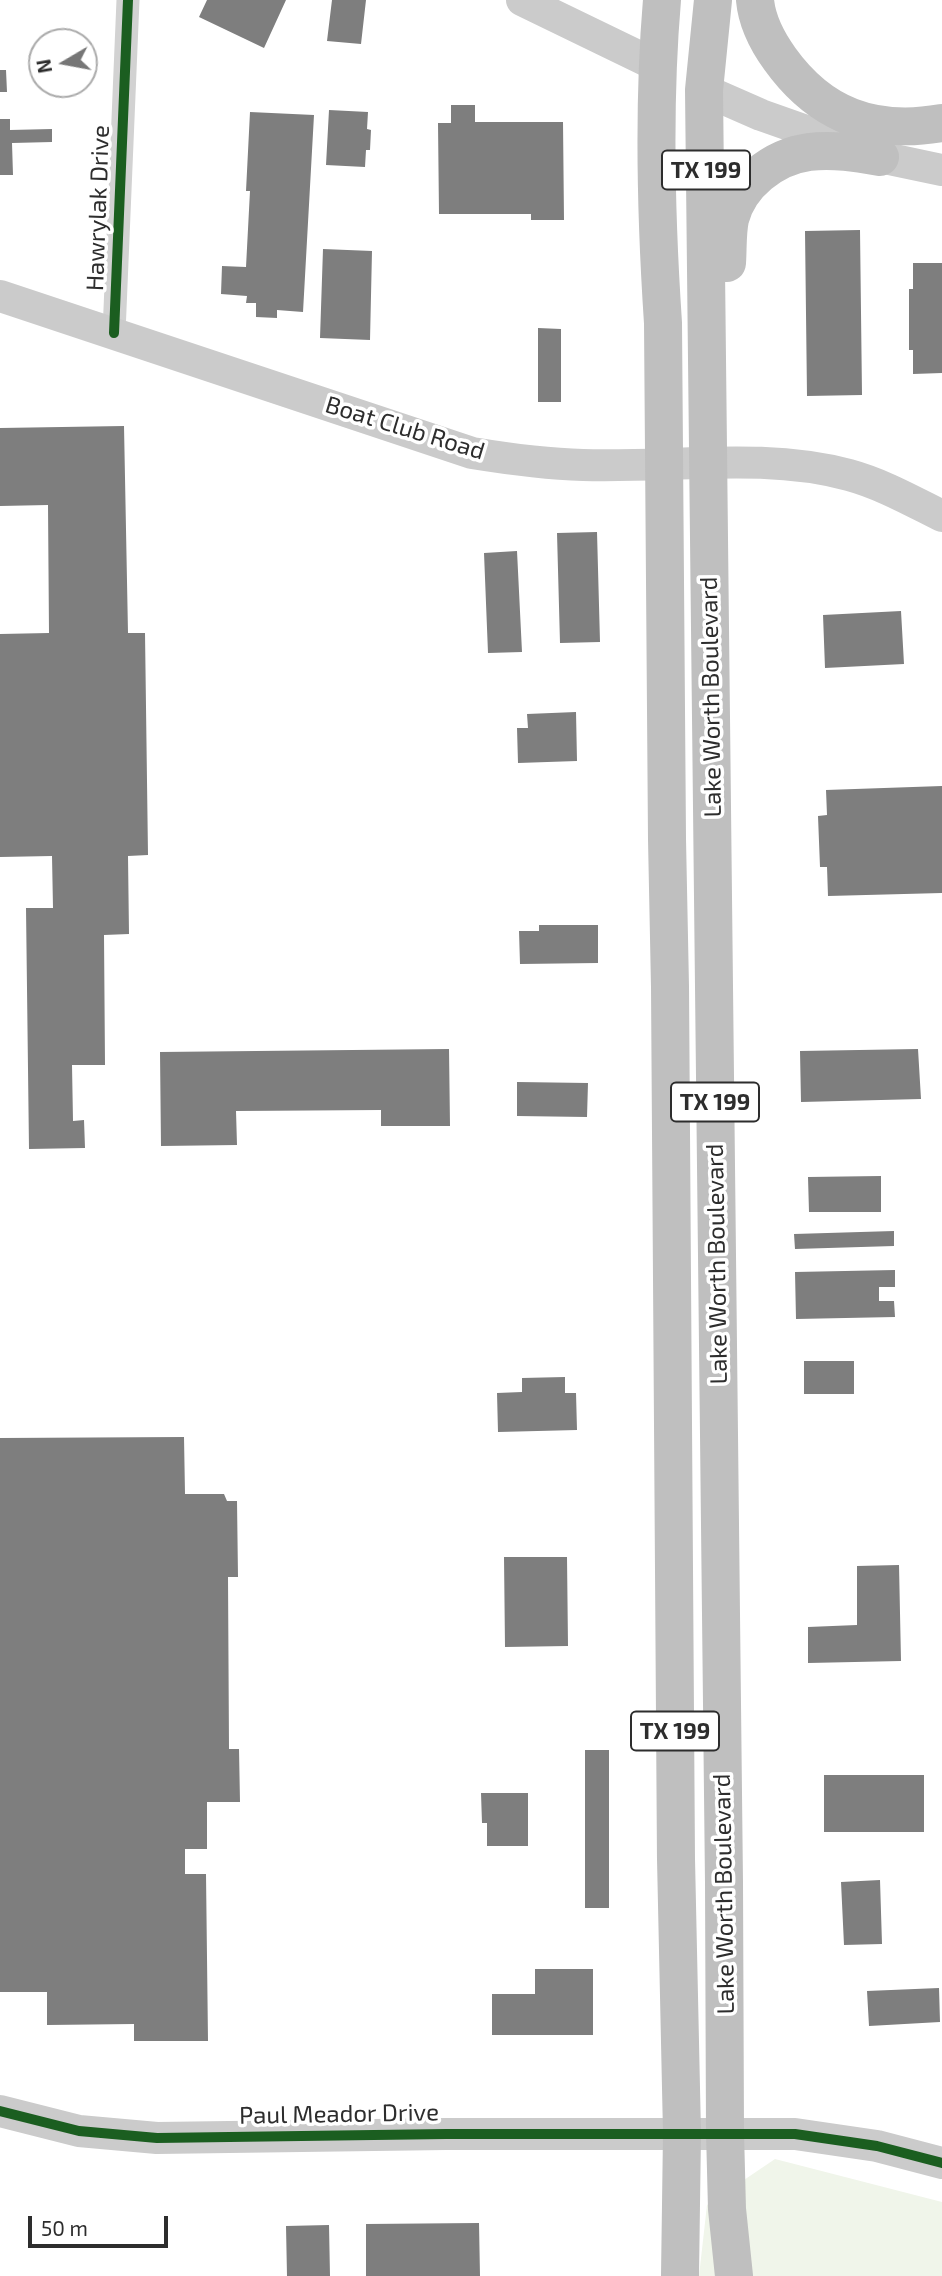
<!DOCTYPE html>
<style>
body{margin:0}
#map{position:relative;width:942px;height:2276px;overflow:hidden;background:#fff;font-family:"Exo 2",sans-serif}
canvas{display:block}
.north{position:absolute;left:28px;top:28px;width:70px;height:70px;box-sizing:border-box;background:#fff;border:2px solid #ababab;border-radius:50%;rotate:260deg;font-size:19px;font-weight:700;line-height:28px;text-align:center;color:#2d2d2d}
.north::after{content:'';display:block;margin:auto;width:24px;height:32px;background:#767676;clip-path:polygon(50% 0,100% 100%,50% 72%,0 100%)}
.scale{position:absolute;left:28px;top:2216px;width:140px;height:32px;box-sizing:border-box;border:4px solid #2d2d2d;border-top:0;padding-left:9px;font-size:21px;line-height:24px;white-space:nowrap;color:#2d2d2d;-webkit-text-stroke:5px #fff;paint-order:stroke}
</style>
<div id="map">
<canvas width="942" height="2276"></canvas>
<div class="north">N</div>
<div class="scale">50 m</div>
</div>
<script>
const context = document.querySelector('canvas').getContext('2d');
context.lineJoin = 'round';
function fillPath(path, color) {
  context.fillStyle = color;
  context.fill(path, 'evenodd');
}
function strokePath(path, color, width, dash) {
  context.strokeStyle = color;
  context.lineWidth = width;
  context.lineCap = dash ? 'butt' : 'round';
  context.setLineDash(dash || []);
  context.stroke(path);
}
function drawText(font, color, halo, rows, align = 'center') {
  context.font = font + ' "Exo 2",sans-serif';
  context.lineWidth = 7;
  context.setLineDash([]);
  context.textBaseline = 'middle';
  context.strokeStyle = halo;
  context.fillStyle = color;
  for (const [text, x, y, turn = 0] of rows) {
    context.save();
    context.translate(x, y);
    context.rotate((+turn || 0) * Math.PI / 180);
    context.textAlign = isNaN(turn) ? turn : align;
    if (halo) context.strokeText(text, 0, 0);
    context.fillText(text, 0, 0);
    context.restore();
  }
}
fillPath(new Path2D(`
 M775,2159l167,43v74h-243l8,-71z`), '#f0f5ea');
fillPath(new Path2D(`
 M207,0h79l-22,48 -65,-31z
 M332,0h34l-5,44 -34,-3z
 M0,70h6l1,22h-7z
 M451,105h24v17h88l1,98h-33v-6h-92l-1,-91h13z
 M329,110l39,2 -1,17 4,1 -1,20h-4l-1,17 -39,-2z
 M250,112l64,3 -11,197 -26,-2v8l-21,-1v-14h-10l1,-7 -26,-2 1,-28 24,1 4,-76h-4z
 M0,119h10v11l42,-1v13l-40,1 1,32h-13z
 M860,230l2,165 -55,1 -2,-165z
 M323,249l49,2 -2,89 -50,-2z
 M913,263h29v110l-29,1v-24h-4v-61h4z
 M538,328l23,1v73h-23z
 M124,426l4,207h17l3,222 -20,1 1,78 -25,1 1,130h-33l1,56 11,-1 1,28 -56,1 -3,-241h27l-1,-52 -52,1v-223l49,-1 -1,-128 -48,1v-78z
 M597,532l3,110 -40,1 -3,-110z
 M517,551l5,101 -34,1 -4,-100z
 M901,611l3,53 -79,4 -2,-53z
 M576,712l1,49 -59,2 -1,-35h11l-1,-14z
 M942,786v107l-114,3 -1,-29h-7l-2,-51 9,-1 -1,-25z
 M539,925h59v38l-78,1 -1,-33h20z
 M449,1049l1,77h-69v-16l-145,1 1,34 -76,1 -1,-94z
 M918,1049l3,50 -120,3 -1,-51z
 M517,1082l71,1 -1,34 -70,-1z
 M881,1176v36h-72l-1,-35z
 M894,1231v15l-99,3 -1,-15z
 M895,1270v17h-16v14h15l1,16 -99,2 -1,-47z
 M804,1361h50v33h-50z
 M565,1377v16h11l1,37 -79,2 -1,-39 25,-1v-14z
 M184,1437l1,57h39l3,7h10l1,76h-10l1,172h10l1,53h-33v47h-22v25h21l2,167h-74v-17l-87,1v-33h-47v-554z
 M504,1557h63l1,89 -63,1z
 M899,1565l2,96 -93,2v-36l49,-2v-59z
 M585,1750h24v158h-24z
 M824,1775h100v57h-100z
 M481,1793h47v53h-41v-23h-5z
 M880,1880l2,64 -38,1 -3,-63z
 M535,1969h58v66h-101v-41h43z
 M939,1988l1,34 -71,4 -2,-35z
 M479,2223l1,53h-114v-52z
 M329,2225l1,51h-43l-1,-50z`), '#7e7e7e');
strokePath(new Path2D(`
 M114,333l14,-333`), '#d2d2d2', 23);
strokePath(new Path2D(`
 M522,0l136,66
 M704,90l57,25 119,42 62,13
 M0,296l472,157c37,6 74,11 111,12 89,3 180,-13 266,10 33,9 63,26 93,41
 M0,2111l79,20 78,7 289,-4h349l82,12 65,17`), '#cbcbcb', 32);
strokePath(new Path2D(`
 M662,0c-9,105 -6,218 1,323l4,516 3,148 6,872 6,274 -2,143
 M713,0l-9,90 20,1792 1,250 2,77 7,67
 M755,0c2,22 12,41 25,59 41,57 94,76 162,64
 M727,263c1,-14 0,-30 3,-44 9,-35 43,-62 79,-67 24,-3 48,1 71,5`), '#bfbfbf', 38);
strokePath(new Path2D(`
 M114,333l14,-333
 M0,2111l79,20 78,7 289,-4h349l82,12 65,17`), '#1b5e20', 10);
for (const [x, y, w] of [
 [706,170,88],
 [715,1102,88],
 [675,1731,88]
]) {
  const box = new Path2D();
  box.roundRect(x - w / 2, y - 19.5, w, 39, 5);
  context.fillStyle = '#fff';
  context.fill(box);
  strokePath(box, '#2d2d2d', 2);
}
drawText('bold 23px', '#2d2d2d', null, [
 ["TX 199",706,170],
 ["TX 199",715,1102],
 ["TX 199",675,1731]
]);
drawText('24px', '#2d2d2d', '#fff', [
 ["Hawrylak Drive",98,208,-88],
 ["Boat Club Road",405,428,17],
 ["Lake Worth Boulevard",711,697,-91],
 ["Lake Worth Boulevard",717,1264,-91],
 ["Lake Worth Boulevard",724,1894,-91],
 ["Paul Meador Drive",339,2114,-1]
]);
</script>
